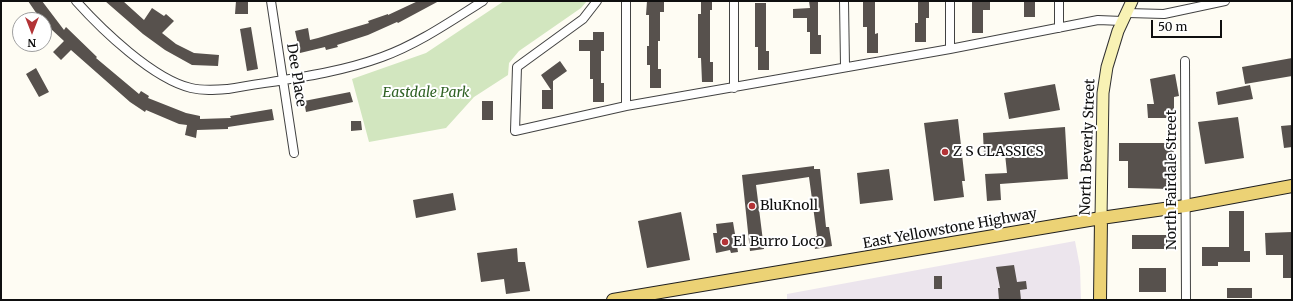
<!DOCTYPE html>
<style>
body{margin:0}
#map{position:relative;width:1293px;height:301px;overflow:hidden;background:#fefcf3;font-family:Merriweather,serif}
canvas{display:block}
.frame{position:absolute;inset:0;border:2px solid #0f0f0f;pointer-events:none}
.north{position:absolute;left:12px;top:12px;width:40px;height:40px;box-sizing:border-box;background:#fff;border:1px solid #9f9f9f;border-radius:50%;rotate:180deg;font-size:11px;font-weight:700;line-height:16px;text-align:center;color:#0f0f0f}
.north::after{content:'';display:block;margin:auto;width:14px;height:18px;background:#b33336;clip-path:polygon(50% 0,100% 100%,50% 72%,0 100%)}
.scale{position:absolute;left:1151px;top:20px;width:71px;height:18px;box-sizing:border-box;border:2px solid #0f0f0f;border-top:0;padding-left:5px;font-size:12px;line-height:14px;white-space:nowrap;color:#0f0f0f;-webkit-text-stroke:3px #fff;paint-order:stroke}
</style>
<div id="map">
<canvas width="1293" height="301"></canvas>
<div class="frame"></div>
<div class="north">N</div>
<div class="scale">50 m</div>
</div>
<script>
const context = document.querySelector('canvas').getContext('2d');
context.lineJoin = 'round';
function fillPath(path, color) {
  context.fillStyle = color;
  context.fill(path, 'evenodd');
}
function strokePath(path, color, width, dash) {
  context.strokeStyle = color;
  context.lineWidth = width;
  context.lineCap = dash ? 'butt' : 'round';
  context.setLineDash(dash || []);
  context.stroke(path);
}
function drawText(font, color, halo, rows, align = 'center') {
  context.font = font + ' Merriweather,serif';
  context.lineWidth = 4;
  context.setLineDash([]);
  context.textBaseline = 'middle';
  context.strokeStyle = halo;
  context.fillStyle = color;
  for (const [text, x, y, turn = 0] of rows) {
    context.save();
    context.translate(x, y);
    context.rotate((+turn || 0) * Math.PI / 180);
    context.textAlign = isNaN(turn) ? turn : align;
    if (halo) context.strokeText(text, 0, 0);
    context.fillText(text, 0, 0);
    context.restore();
  }
}
fillPath(new Path2D(`
 M1075,241l5,26 1,33h-294v-6z`), '#ece5ed');
fillPath(new Path2D(`
 M504,1h83l-6,7 -62,43 -10,12 -1,12 -34,22 -28,31 -77,14 -17,-63 74,-26z`), '#d2e6bf');
fillPath(new Path2D(`
 M28,1h14l22,29 2,-3 31,30 -1,1 43,36 2,-3 8,5 -1,2 38,15 14,3v3l31,-1 -1,-2 42,-7 2,11 -46,7v2l-31,1 -1,8 -11,-3 2,-10 -8,-1 -33,-14 -1,2 -15,-10 -59,-52 -10,10 -8,-8 11,-11 -13,-12 -1,1 -6,-7v-3h-3z
 M105,1h18l21,19 8,-12 12,8 2,-2 8,7 -12,12 14,11 18,9 25,2 -1,11 -26,-1 -27,-15 -22,-16z
 M236,1h12v13h-13z
 M418,1h21l-41,22 -1,-1 -29,13 -31,10 1,2 -12,3 -1,-3 -25,6 -5,-22 13,-3 2,12 8,-2 51,-15 -1,-2 20,-7v1z
 M647,1h17v11h-4v29h-2v28h3v19h-11v-23h-3v-19h2v-31h-3z
 M701,1h11v9h-2v52h3v20h-11l-1,-24h-3v-44h3z
 M809,1h9v34h3v19h-11v-22h-3v-14h-14v-9l17,-1z
 M863,1h12v33l3,-1v20h-11v-26h-4z
 M918,1h11v17h-3v24h-11v-19h3z
 M972,1h18v9h-7v23h-11z
 M1024,1h11v16h-11z
 M755,3h11v48h3v19h-11v-23h-3z
 M251,27l7,42 -11,2 -7,-42z
 M593,32h11v19h-3v32h3v19h-11v-23h-3v-28h-11v-11h14z
 M1292,58v18l-47,8 -3,-17z
 M560,61l7,10 -14,10v28h-11v-19h9l-10,-15z
 M36,68l13,24 -10,5 -13,-23z
 M1175,74l4,22 -5,1v21h-26l-1,-14h7l-4,-25z
 M1055,84l5,26 -51,9 -5,-26z
 M1250,85l3,14 -35,6 -2,-13z
 M350,92l3,10 -47,10 -2,-11z
 M482,101h11v19h-11z
 M1238,117l6,41 -39,6 -7,-42z
 M958,119l7,62h-3l2,16 -30,4 -10,-78z
 M351,121h10l1,9 -11,1z
 M1292,125v22l-8,1 -3,-22z
 M1065,127l3,52 -68,5 1,16 -14,1 -2,-27 22,-1 -2,-19 -21,2 -1,-23z
 M1119,143h55l-1,18h-3v28l-42,-1v-27h-9z
 M814,166v3h6l6,58h3l3,19 -17,3 -2,-12 4,-1 -8,-59 -53,8 8,64 -14,2 -8,-76z
 M889,169l4,31 -33,4 -3,-31z
 M453,193l3,17 -40,8 -3,-18z
 M1229,211h15v40h6v11h-32v4h-16v-19h27z
 M681,212l9,48 -43,8 -9,-47z
 M733,222l5,30 -7,1 -1,-3 -14,3 -3,-20h4l-1,-9z
 M1292,232v46h-9v-23h-17l-1,-22z
 M1132,235h41v14h-41z
 M517,248l1,14h7l5,29 -24,3 -2,-15 -23,3 -4,-29z
 M1014,265l3,17 9,-1 1,8 -7,1 1,10h-22l-1,-12h2l-4,-21z
 M1139,268h27v24h-27z
 M934,276h8v13h-8z
 M1227,288h25v10h-25z`), '#57514d');
const street = new Path2D(`
 M76,1c26,29 77,78 115,87 12,3 24,2 37,1 51,-9 105,-14 154,-32 36,-13 69,-36 101,-56
 M271,1l23,152
 M597,1l-14,18 -66,48 -2,64 111,-25 324,-57 148,-29 24,1
 M626,1v105
 M734,1v87
 M844,1l1,65
 M1128,13l36,1 61,-13
 M1059,28v-27
 M950,49v-48
 M1185,61l1,239`);
const secondary = new Path2D(`
 M1101,218l2,-125 4,-26 11,-36 14,-30`);
const primary = new Path2D(`
 M613,300l488,-82 84,-12 107,-20
 M1100,300l1,-82`);
strokePath(street, '#424242', 10);
strokePath(secondary, '#313131', 13);
strokePath(primary, '#202020', 14);
strokePath(street, '#fff', 8);
strokePath(secondary, '#f8f2b4', 11);
strokePath(primary, '#ecd275', 12);
for (const [x, y, r, color] of [
 [945,152,4,"#b33336"],
 [752,206,4,"#b33336"],
 [725,242,4,"#b33336"]
]) {
  const dot = new Path2D();
  dot.arc(x, y, r, 0, 2 * Math.PI);
  context.fillStyle = color;
  context.fill(dot);
  strokePath(dot, '#fff', 1.5);
}
drawText('14px', '#0f0f0f', '#fff', [
 ["Dee Place",296,75,81],
 ["North Beverly Street",1088,147,-88],
 ["North Fairdale Street",1172,180,-90],
 ["East Yellowstone Highway",950,229,-10]
]);
drawText('italic 14px', '#306225', '#fff', [
 ["Eastdale Park",426,93]
]);
drawText('14px', '#0f0f0f', '#fff', [
 ["Z S CLASSICS",953,152],
 ["BluKnoll",760,206],
 ["El Burro Loco",733,242]
], 'left');
</script>
